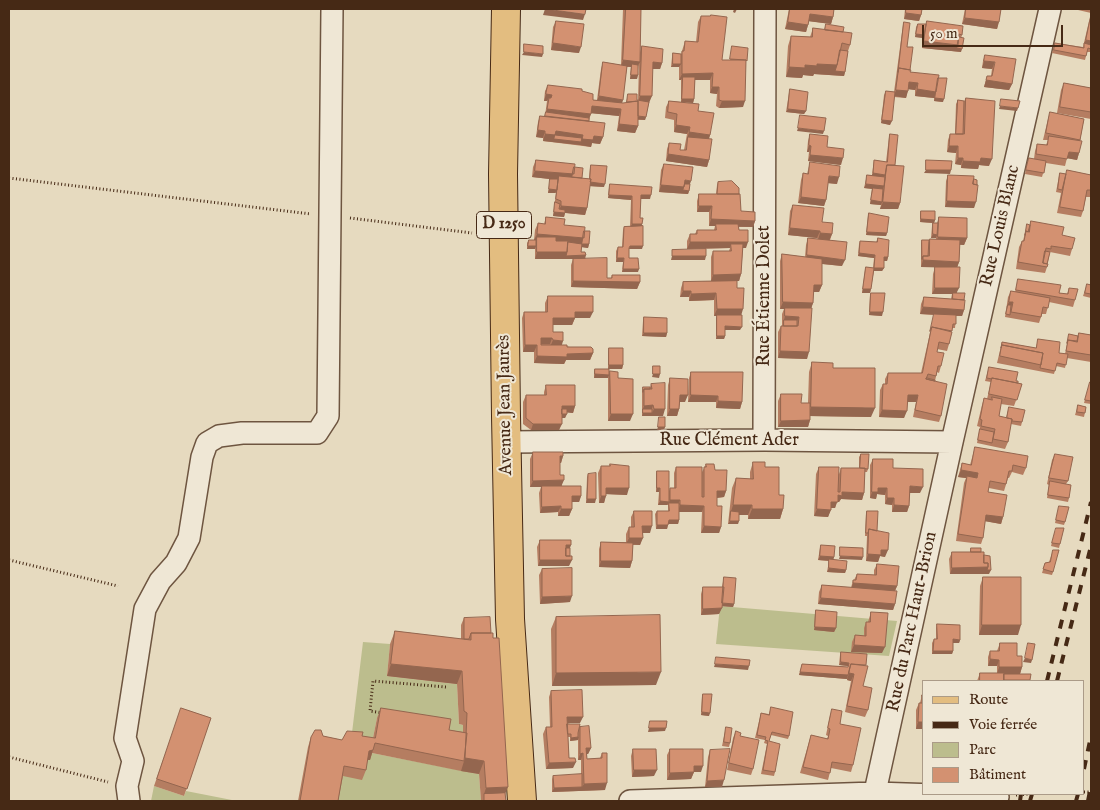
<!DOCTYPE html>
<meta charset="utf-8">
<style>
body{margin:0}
#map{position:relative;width:1100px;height:810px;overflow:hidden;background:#e6dabf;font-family:"IM FELL English",serif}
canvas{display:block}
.frame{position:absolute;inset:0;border:10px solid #462915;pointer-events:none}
.legend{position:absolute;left:922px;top:680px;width:162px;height:115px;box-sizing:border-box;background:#efe7d5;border:1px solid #ab9b88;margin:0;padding:6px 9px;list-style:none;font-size:15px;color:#462915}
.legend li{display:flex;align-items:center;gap:10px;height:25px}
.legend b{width:25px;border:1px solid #ab9b88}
.scale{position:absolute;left:922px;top:25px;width:141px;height:22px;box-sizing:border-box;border:2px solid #462915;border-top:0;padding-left:6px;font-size:15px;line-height:18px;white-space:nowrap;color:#462915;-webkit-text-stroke:4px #efe7d5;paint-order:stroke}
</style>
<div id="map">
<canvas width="1100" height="810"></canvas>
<div class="frame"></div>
<ul class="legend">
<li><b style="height:6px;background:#e3bd80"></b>Route</li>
<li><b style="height:6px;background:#462915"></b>Voie ferrée</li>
<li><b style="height:14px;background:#bcbd8d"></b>Parc</li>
<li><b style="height:14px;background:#d39171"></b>Bâtiment</li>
</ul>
<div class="scale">50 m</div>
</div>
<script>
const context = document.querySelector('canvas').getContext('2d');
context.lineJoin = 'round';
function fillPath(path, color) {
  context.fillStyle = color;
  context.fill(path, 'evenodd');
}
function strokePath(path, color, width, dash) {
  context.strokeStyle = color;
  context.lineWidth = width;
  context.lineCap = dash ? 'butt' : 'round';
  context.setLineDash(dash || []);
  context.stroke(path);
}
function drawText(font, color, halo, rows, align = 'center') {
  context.font = font + ' "IM FELL English",serif';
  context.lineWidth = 4;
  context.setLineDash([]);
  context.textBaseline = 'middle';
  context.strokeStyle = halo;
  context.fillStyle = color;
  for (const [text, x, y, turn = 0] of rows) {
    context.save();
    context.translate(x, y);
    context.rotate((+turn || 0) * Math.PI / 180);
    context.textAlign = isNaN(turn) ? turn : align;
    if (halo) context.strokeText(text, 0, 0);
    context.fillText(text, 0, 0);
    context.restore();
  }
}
fillPath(new Path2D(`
 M720,606l165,14 12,1 -8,35 -173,-12z
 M363,642l27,2 -3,32 70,8 2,40 4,1v17l-86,-24 -6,30 -20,-7z
 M372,753l107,21 2,27h-145l5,-25 24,-16z
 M154,786l30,10 2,-5 51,10h-86z`), '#bcbd8d');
const minor = new Path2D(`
 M764,440l1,-431
 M507,442l257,-2 188,2
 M129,801l-2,-15 6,-25 -8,-23 20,-129 15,-28 16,-18 13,-25 13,-81 5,-14 12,-7 23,-3h75l11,-17 4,-407
 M630,801l245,-8 123,4
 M873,801l79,-359 98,-433`);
const major = new Path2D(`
 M506,9l-3,165 3,242 4,203 12,182`);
strokePath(minor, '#6e5540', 24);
strokePath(major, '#462915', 30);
strokePath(new Path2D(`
 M9,178l302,36
 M350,218l122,15
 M9,560l109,26
 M383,713l-13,-2 3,-30 73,6
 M9,757l99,25
 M1084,792h7
 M1016,795l13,-1`), '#462915', 3, [1, 2.5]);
strokePath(minor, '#efe7d5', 21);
strokePath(major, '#e3bd80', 28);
strokePath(new Path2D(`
 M1047,681l44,-179
 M1057,681l34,-135
 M1084,769l7,-33
 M1020,801l1,-7
 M1030,801l2,-7
 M1076,801l2,-7
 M1088,801l3,-15`), '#462915', 4, [9, 9]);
fillPath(new Path2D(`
 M623,9h18l-1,43 2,-6 20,17 -2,6h-8l-3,34 -4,17h-7v6l-3,7 -18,-2 2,-15 -28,-3 -2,8 14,16 -3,7 -8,-1 -1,4 -48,-6v-3l-7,-1 2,-15 2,-6h5l2,-15h-3l1,-10 3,-6 34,6 11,9h4l4,-31 2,-7 18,3zM639,62l-1,39 -10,-7 -2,9h-4l5,-36h4l-1,12h7z
 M789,9h45l-1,8 -2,7 -22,-3 -3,11 -21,-3z
 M905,9h17l-1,6 -2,6 -15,-2z
 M965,9h36l-4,20 -35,-5z
 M1078,9h13v4l-13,-3z
 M1091,15v37h-4l-2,8 -33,-7 3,-10 28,4 6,-26z
 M701,16l21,44h8l2,-14 14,15 -3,46 -24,1 -3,-2 1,-12 -7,-1v-13h-15l-1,19 -1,4 -8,-1 13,9 12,24 -1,4v21l-2,7 -41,-6 1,-12 2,-6 11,7h4l3,-16 -13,-2v-12l-9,-2 1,-11 3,-6 12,1v-22h-2v-13h-8l1,-10 1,-4 8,1 1,-3 3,-10 11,1 2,-20z
 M556,21l23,32 -28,-3 2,-23z
 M927,21l35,14 -1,3v14l-39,-4 1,-10 -8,-1 1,-10 2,-3h8z
 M904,22l6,50 28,6 5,24 -9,-1v-4v1l-19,-2v-6l-7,-1 -2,9 -12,-1 -4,28 -9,-2 3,-28 2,-4 8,1 9,-67z
 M826,24l17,8 7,13 -2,6 -3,21 -1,4 -30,-2 -1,2 -10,-1 -1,3 -16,-1 2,-31 3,-10 19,1 3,-9 11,2z
 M985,55l27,29 -3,6 -25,-3 3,-11h4l1,-7 -10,-1 1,-7z
 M1064,83l27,5v31l-34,-6 4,-23z
 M790,89l16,22 -2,3 -18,-2 3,-19z
 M966,98l23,68 -10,-1 -1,4 -17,-1v-3l-6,-1 1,-11 -9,-1 1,-12 2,-6h5l1,-30 2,-4 6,1z
 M1050,112l34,7 -4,22 -1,12 -2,7 -10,-2 -2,8 -19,-3 -4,14 -17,-3 4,-16 5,1 1,-8 2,-7 9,1 2,-5h-5l5,-21z
 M810,134l17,13 14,18 -33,-4 1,-9h-2l1,-11z
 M890,134l10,69 -2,6h-18l1,-4 -11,-1 2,-15 -8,-1 3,-13h5l2,-15 12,2 3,-25z
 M536,160l38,7 8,11 7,1 1,-11 1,-3 13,22 -14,-1 -3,22 -2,7 -20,-2 -1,4 -11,-1 3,-23h-8l2,-14 -18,-2 1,-10z
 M810,162l27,22 -9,-1 -2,17 -2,6 -26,-3 3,-23 2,-7 4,1z
 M664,164l26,20 -1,7 -1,3 -29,-2 2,-22z
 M1067,170l24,5v22h-5l-3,14 -2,6 -24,-4 4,-20 -5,-1 3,-16 1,-3 6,1z
 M948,175l26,4 3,6 -3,23 -29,-1 1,-26z
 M718,182l21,12 2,17 14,10 -2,6h-14v3l7,18h-3l-2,26 -2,7h-2v7l4,27 -1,15h-15v6l-1,3h-8v-21l1,-2h-3v-16l-25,1v-4h-9l1,-9 2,-6 28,-1v-24l2,-6h16l1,-3 -43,1v-8l3,-7h5l2,-4h17l1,-4h-6v-14h-12v-11l2,-7h17l1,-9z
 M610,184l40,15h-9l-1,19 2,8v23h-13v9l9,14h-16l1,-10h-7v-11l2,-4h4l1,-17 1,-3 6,-1 1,-26 -23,-2 1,-10z
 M793,205l29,17 10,12 -2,6 12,26 -20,-2v21l-3,7h-6v11l-2,5 -4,51 -29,-1v-26l3,-6h1v-12l2,-5h-4v-48l2,-7 23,3 1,-12 2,-7 10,1 -1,-1 -29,-3 2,-24z
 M921,211l14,9 -1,3h3l2,-6 28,21 -3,7 -4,-1 -1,18 -2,5v26l7,17 -2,6h-6l-1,12h-3l-3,16 -2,7 -10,-2v3l4,14 -2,7 -2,-1 -2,9 6,35 -2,6 -26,-5 3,-15h-9l-3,16 -25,-1 1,-27 3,-6h2v-5l3,-6h33l13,-58 -14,-1 1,-10 3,-7 27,2 1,-5h-20l1,-20 2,-7h-14v-24l1,-3 7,2 1,-3h6v-1h-5l1,-12 1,-3 -13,-1v-8z
 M869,213l18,20 -1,3 -20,-1 2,-19z
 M546,217l18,8 20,6 5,13 -1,4 -6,-1 -1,5 4,6 22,20h4l1,-3 28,7 -3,7 -66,-2v-22l2,-6h-38v-10h-8v-6l2,-3h5l1,-10 3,-7 6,1z
 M1031,221l31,14 10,14 -2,7 -20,-4 -3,15 -2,6 -29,-4 3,-22 3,-6h1l4,-17 3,1z
 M878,238l10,19 -1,4h-3v7l-2,3h-8l-4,22h-8l3,-23 1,-3 7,1 1,-10 -16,-2 1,-12 1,-3 16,1z
 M1018,279l41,14 8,1 2,-6 6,12 -2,7 -24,-5 -3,12h-4l-3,9 -34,-6 3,-20 3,-6 4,1z
 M1087,284l4,1v13l-8,-2z
 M871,293l11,23 -13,-1 1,-19z
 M548,296l42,22h-15l-3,7h-19v7l9,13 31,8 -3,7h-24l-2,4 -30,-1v-11h-11l-1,-34 2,-6h21v-9z
 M644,317l23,16 -1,4 -24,-1 1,-15z
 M1079,333l12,2v27l-24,-4 -2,10 -9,-2 -2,8 -57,-11 5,-21 34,6 2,-9 21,14 6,1 4,-20 9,2z
 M609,348l14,17 -1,4h-13v6l1,-4 8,7 12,43h-22v-43h-14v-6l1,-3h13v-17z
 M812,362l21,6 38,49 -61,-1v4l-2,7h-30v-26l3,-7 20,9h7l1,-31z
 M989,367l27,14 2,2 4,1 -8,22 -13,-2 -2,12 7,2 3,-11 13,15 -1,4 -10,-2 -3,18 -3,7 -28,-6 3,-16 -3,-1 5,-21 2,-7 3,1 4,-17 -6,-1z
 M691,372l51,30 -2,7 -24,-1v-6h-28l1,-24z
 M670,378l15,24h-5l-1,7 -2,7h-10l1,-31z
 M1090,382h1v22l-7,-1z
 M651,384l12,32h-21v-26l1,-3h7z
 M546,385l29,21 -2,7 -6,-1 -2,6h-3l-3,12h-28l-8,-6v-22l3,-7h18v-3z
 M1078,405l8,2 -2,10 -9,-2z
 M975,447l51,21 -3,7 -11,-3 -3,6h-1l-4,13 -15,-3 -1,4 15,25 -2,7 -16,-3 -2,17 -2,6 -25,-3 8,-58 2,-5 -8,-1 4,-14 8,2z
 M533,452l30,4 -2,7h-1v12l2,11 19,10 -2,6h-7v7l-3,7h-11v-4l-18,1 -1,-20 2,-6h-11v-28z
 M861,454l7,15 -1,3h-2l-1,21 -2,7 -21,-1 -2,3h-2l-2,6h-4l-3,9 -14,-1 2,-42 3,-7 20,7 2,-6h18v-11z
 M1055,454l13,27 -2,3 3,14 -1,4 -21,-4 2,-13 -2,-1 5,-24z
 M873,459l20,9 27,25h-10l-1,13 -2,6h-15v-7l-7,-1v-9l-8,-1 -1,5 -6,-1v-33z
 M753,462l12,5 14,28 4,14 -3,10h-32v-4h-9l-1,9h-10l4,-36 4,-10 14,1v-7z
 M610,464l17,31 -21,-1 -2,9h-5l-1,-30 3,-7h8z
 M706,464l9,6 11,21 -2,6 -7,1v8l4,21 -2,6h-18l1,-21h-23v8l-1,4h-10l-1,5h-11l-1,-15 2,-3h11v-6h-10l1,-13h-3v-18l1,-3 12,20 1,-3h4v-15l2,-6 26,5z
 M588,474l7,29h-9l1,-26z
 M1059,506l6,16 -1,3 -9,-2z
 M634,511l16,22h-7l-3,12h-7l-1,16 -2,7 -31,-1v-18l2,-7h25v-8l3,-7h2v-10z
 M867,511l10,20 8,26 -5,-1 -2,6 -12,-1 1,-25h-2l1,-22z
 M1055,531l5,13 -1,4 -8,-2z
 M540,540l30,8 -1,18h-31l-1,-19z
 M821,545l13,12 -1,2 13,11 -1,3 -18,-1 2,-11 -11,-1 2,-12z
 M971,548l10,4 3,3 5,19h-39l-1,-15 3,-7h18z
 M1053,550v22l-1,3 -10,-2 3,-10 4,-1z
 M877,564l20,22 -2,5v13l-2,6 -75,-6 1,-12 3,-7 29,3 2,-8h1l3,-6 17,1v-5z
 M542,569l28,33 -30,2 -1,-29z
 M724,577l10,27 -1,3 -11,-1 -3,8 -18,1v-21l2,-7h19z
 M983,577l35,58h-39l1,-49z
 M816,610l20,18 -2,4 -20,-2 1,-16z
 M871,612l11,41 -31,-1 1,-10 3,-7 9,1v-8l2,-6h2z
 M556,617l100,68 -104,1 -1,-57z
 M464,618l27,15 2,5 13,163h-25l-2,-27 -18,-3 -89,-18 -2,7h-3l-1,10 -4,10 -19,-4 -5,25h-40l10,-54 3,-10 12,-1 19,4 20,-4 11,2 4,-20 4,-10 68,22 14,2v-7l-4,-1 -2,-40 -70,-8 3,-32 5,-13 66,8v-14z
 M937,624l23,16 -1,3h-6v8l-1,3h-20v-11l2,-4h2v-11z
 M1000,643l17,13 5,11 -2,7 9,7h-52l3,-8h17v-7h-9v-9l2,-6h7z
 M841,652l22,34 5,24 -3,7 -20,-5 6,-31 -4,-1v-1l-48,-4 3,-11 46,3v-1l-9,-1 1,-10z
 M551,691l29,32h-13l13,4 11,21 -3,6h-1v5l13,-1 2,-5 3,37 -53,2v-13l1,-3 28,-2v-14h-3v-20l-8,1v-4h-2l1,21 4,10 -27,1 -3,-35 3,-7h4l-1,-30z
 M703,694l6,22 -8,-1 1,-18z
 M922,695l2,34h-8v-19l3,-7h1z
 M771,707l18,29 -1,3 -17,-4 -2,6 6,31 -1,4 -13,-2 6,-30 -3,-1 1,-3 -10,-2 6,-25 8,1z
 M181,708l30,10 -27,78 -30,-10z
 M832,709l8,15 13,41 -2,7 -20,-4 -3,12 -28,-7 11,-38 16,4 1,-3 -2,-1 4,-19z
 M726,727l4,16 -1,4 -7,-1z
 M736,731l4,5 13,33 -2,6 -24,-5 6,-32z
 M633,749l21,27 -22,1 -1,-21z
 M670,749l31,23h-7l-3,7 -24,1v-25z
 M710,750l12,37h-17l3,-30z`), '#b57d61');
fillPath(new Path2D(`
 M545,9l40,5 -2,6 -40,-5z
 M734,9h3l-2,4 -2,-1z
 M906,13l15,2 -2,6 -15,-2z
 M810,14l23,3 -2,7 -24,-3z
 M965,18l34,4 -2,7 -35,-5z
 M788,22l20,3 -2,7 -21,-3z
 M916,34l8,1 -1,3 -8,-1z
 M1086,40l5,1v7l-7,-5z
 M924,41l34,4 4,4 -1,3 -39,-4z
 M553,43l28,4 -2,6 -28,-3z
 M524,52l19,2 -1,3 -20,-2z
 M623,60l17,2 -3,6 -5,-4 -1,3 -10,-1z
 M984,61l11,1 -3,7 -10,-1z
 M653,62l9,1 -2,6h-10z
 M673,64h8l-2,3h-8z
 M817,64l20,1 8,7 -1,4 -30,-2 -1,2 -10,-1 -1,3 -16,-1 3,-10z
 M713,73l-3,7h-27v-3l-2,3h-2l3,-6z
 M631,75h7l-1,4h-7z
 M986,80l26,4 -3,6 -25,-3z
 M909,82l9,1 -3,7 -8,-1z
 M712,87h7l-2,7 -7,-1z
 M917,89l19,3 -2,6 -19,-2z
 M896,90l12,1 -2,7 -12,-2z
 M546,94l6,1 -3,6v-3l-2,3h-3z
 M599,96l24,4 -2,6 -25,-3z
 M640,96h12l-3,7 -11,-1z
 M935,98l9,1 -1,3 -9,-1z
 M682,99h12l-1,4 -12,-1z
 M722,101h23l-2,6 -24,1z
 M592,106l29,3 -2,7 -30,-3z
 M1000,106l18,2 -1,3 -18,-2z
 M547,109l44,5 -3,7 -42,-9z
 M788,109l18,2 -2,3 -18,-2z
 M637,116l9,1 -1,3 -9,-1z
 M882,120l10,1 -2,4 -9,-2z
 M619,124l19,2 -3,7 -18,-2z
 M676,125l14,2 -3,7 -13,-2z
 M798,128l26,3 -1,3 -26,-3z
 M538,130l7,1 -2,7 -7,-1z
 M556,131l27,4 -3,10 -37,-4 2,-7z
 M689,132l21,3 -2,6 -20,-4 -1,2z
 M594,136l9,1 -3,7 -8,-1 -1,4 -11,-2 2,-6z
 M809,145l2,1 -2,6h-2z
 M949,146h9l-2,7 -9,-1z
 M1069,152l10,1 -2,7 -11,-2z
 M668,154l41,6 -2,7 -41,-6z
 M810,155l33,3 -2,7 -33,-4z
 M958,158h5l-2,7 -6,-1z
 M981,158l11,1 -3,7 -10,-1 -1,4 -17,-1 2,-7z
 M926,170h25l-1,4 -26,-1z
 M535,171l39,3 -3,7 -12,-5 -1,4 -26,-3z
 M873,173l12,2 -1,3 -13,-1z
 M829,176l10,1 -2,7 -10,-1z
 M685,180l6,1 -2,6 -5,-4z
 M590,182l15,2 -1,3 -16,-1z
 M866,184l18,2 -1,4 -19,-2z
 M661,185l23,2 5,4 -1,3 -29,-2z
 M549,189l8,1 -2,3h-7z
 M609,195l23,1 -1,4 -23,-2z
 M641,195h10l-1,4h-10z
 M801,197l25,3 -2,6 -26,-3z
 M871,200l11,2 -1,3 -11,-1z
 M947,201l29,1 -2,6 -29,-1z
 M883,202l17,1 -2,6h-18z
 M561,206l26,2 -2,7 -27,-3z
 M699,206h13l-3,6h-12z
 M554,212l11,1 -1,4 -11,-1z
 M711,219l44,2 -2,6 -37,-1v-2l-1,2h-6z
 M921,219l14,1 -1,3 -14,-1z
 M632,224h10l-1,4h-11z
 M790,228l30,3 -3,7 -29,-3z
 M867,232l20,1 -1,3 -20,-1z
 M820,233l12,1 -3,7 -11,-1z
 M537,234l47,4 -3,7 -26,-3 -18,-5 -1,3h-2z
 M933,234l4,1 -1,3h-5z
 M938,237l29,1 -3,7 -28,-1z
 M690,242h58l-2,6h-15v-4l-1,4 -43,1z
 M582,244h7l-1,4 -7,-1z
 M528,246h8l-1,3h-8z
 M630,246h13l-1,3h-13z
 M537,252h30l19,3 -1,4h-50z
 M859,253l16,2 -1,3 -16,-2z
 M807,255l38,5 -3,6 -38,-4z
 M672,256h34l-1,4h-34z
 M884,257h4l-1,4h-4z
 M617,258h7l-1,4h-7z
 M923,260l36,2 -2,6 -36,-1z
 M874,268h10l-2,3h-9z
 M623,269h16l-1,3h-16z
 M741,274l-2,7h-28l2,-6z
 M573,281l67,1 -3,7 -66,-2z
 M814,285h8l-3,7h-8z
 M935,288h24l-3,6h-24z
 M863,289h8l-1,4h-8z
 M683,291h8l-2,6h-9z
 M716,293l-2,7 -25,1 2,-7z
 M783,302l30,1 -2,6h-31z
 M1009,302h4l-3,7 -2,-4 -2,3z
 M923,307l41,3 -2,6 -42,-2z
 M717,309h26l-2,7h-27z
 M575,312h18l-3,6h-17z
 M870,312h13l-1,4 -13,-1z
 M785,316l14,1 -3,6 -12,-3z
 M553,318h22l-3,7h-21z
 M725,326l17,1 -2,3h-16z
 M644,333h23l-1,4 -24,-1z
 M717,336h8l-1,3h-8z
 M541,338h11l-2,6h-11z
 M553,340l10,1 -2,7 -11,-1z
 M525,345h12l-3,7h-11z
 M780,351l29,1 -2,7 -29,-1z
 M593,353l-3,7h-24l-2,4 -30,-1 3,-7 30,-2z
 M609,365h14l-1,4h-14z
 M595,374l14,1 -1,3h-14z
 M653,374h7l-1,4 -7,-1z
 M680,395h8l-3,7h-7z
 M691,395l27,1 -2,6h-28z
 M908,395h10l-2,7h-10z
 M718,401l24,1 -2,7 -24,-1z
 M653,405l-2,7 -8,-3 -1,3 2,-6z
 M562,406h13l-2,7 -12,-1z
 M811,407l64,1 -4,9 -63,-1z
 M654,409h11l-2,7h-21l1,-3h9z
 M670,409h9l-2,7h-10z
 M882,410l25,1 -3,7 -25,-1z
 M561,414h6l-2,4h-5z
 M611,414h22l-3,7h-22z
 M810,420l-2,7h-30l3,-6z
 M533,424h29l-3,6h-28z
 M658,427h7l-1,3h-7z
 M560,456h3l-2,7h-3z
 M961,470l17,3 -2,6 -9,-3 -1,2 -8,-1z
 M564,480l-3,7h-31l3,-6z
 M910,486l13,1 -3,6h-12z
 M606,488h23l-2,7 -23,-1z
 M657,488h3l-1,4h-3z
 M878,488h9l-2,7 -8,-1 -1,5 -6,-1 2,-6z
 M717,491h9l-2,6 -9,1z
 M842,492l22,1 -2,7 -21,-1 -2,3h-2l-2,6h-6l2,-6z
 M572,496h9l-2,6h-9z
 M601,496h5l-2,7h-5z
 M887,498h7l-2,7 -7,-1z
 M587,499h9l-1,4h-9z
 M670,500h10l-3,6 -8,-3z
 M660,501l9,1 -2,3h-9z
 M680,505l24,1 -2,6h-24z
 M733,505h19l-4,10h-18z
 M894,505l15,1 -2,6h-15z
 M561,506l-3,6 -18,1 2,-6z
 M561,509h11l-3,7h-11z
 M752,509h31l-3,10h-32z
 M817,509l14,1 -3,7 -14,-1z
 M986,515l17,2 -2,7 -17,-3z
 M669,520h10l-1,4h-11z
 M730,521h9l-1,3h-10z
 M657,525h11l-1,4h-11z
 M642,526h10l-2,7h-10z
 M704,526l17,1 -2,6h-18z
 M629,538h14l-3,7 -14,-1z
 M566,545h5l-2,6 -5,-3z
 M881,550h7l-3,7 -5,-1 -2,6 -12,-1 2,-7z
 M820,556l14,1 -1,4 -15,-1z
 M840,556l23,1 -1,3 -23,-1z
 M540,560h32l-3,6h-31z
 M601,561h31l-2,7 -31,-1z
 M988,567l3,3 -2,4h-39l2,-6z
 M829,568l17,2 -1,3 -18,-1z
 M853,583l44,3 -3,7 -43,-4z
 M572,596l-2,6 -30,2 2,-7z
 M821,598l74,6 -2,6 -75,-6z
 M721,603l13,1 -1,3 -13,-1z
 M722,608l-3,6 -18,1 2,-6z
 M982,625h39l-3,10h-39z
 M815,627l21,1 -2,4 -20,-2z
 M953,639l7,1 -1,3h-7z
 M854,645l31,2 -3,6 -31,-1z
 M933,651h20l-1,3h-20z
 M1025,658l7,2 -1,3 -8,-1z
 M990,659l9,1 -2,6h-9z
 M841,662l8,1 -1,3 -9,-1z
 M391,664l71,7 -5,13 -70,-8z
 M715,664l34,2 -1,4 -34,-3z
 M999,667h23l-2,7h-23z
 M661,672l-5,13 -104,1 4,-13z
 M800,672l48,3 -1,4 -48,-4z
 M849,673l5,1 -3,7 -4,-1z
 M1004,680h26l-1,1h-26z
 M702,712l8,1 -1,3 -8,-1z
 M567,717h16l-3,6h-16z
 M918,722h6v7h-8z
 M649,728h17l-1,3 -17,1z
 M579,737l-1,3 -8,1 1,-3z
 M586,748h5l-3,6h-4z
 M373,750l-3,10h-5l4,-9z
 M583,753l-2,7h-3l2,-6z
 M465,758l19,3 -5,13 -18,-3z
 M576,762l-3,6 -27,1 3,-6z
 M694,766h9l-2,6h-10z
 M634,770h23l-3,6 -22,1z
 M694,772l-3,7 -24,1 3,-7z
 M724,780l-2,7h-17l2,-6z
 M607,783l-2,7 -53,2 2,-4 28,-1 2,-3z
 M508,787l-5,12 -19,-5 2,-6z`), '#94664f');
const building = new Path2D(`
 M546,9h40l-1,5z
 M626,9h15l-1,53 -17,-2z
 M790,9h44l-1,8 -23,-3 -2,11 -20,-3z
 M906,9h16l-1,6 -15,-2z
 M966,9h35l-2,13 -34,-4z
 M711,15l16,2 -5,43h24l-1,41h-23l-3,-1v-13h-7l1,-14 -31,1v-23h2l1,-10 13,1 3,-26h9z
 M1091,15v26l-5,-1z
 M556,21l28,3 -3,23 -28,-4z
 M927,21l36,5 -1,9 -3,-1 -1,11 -34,-4z
 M904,22l6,1 -3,24h6l-3,23 -11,-2 -1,4z
 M826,24l18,3 -1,5 -18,-2z
 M918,24h8l-2,11 -8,-1z
 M813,28l39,5 -2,12 -8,-2 -5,22 -20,-1v2l-12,-1v3l-16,-1 2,-31 21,1z
 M959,37l5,1 -2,11 -5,-1z
 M1055,43l29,5v-5l7,2v4l-3,-1 -2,8 -32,-6z
 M524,44l19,2v8l-19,-2z
 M642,46l21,3 -1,14 -9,-1 -1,34h-12z
 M732,46l16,2 -1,13 -1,-1 -16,-1z
 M840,50l8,1 -3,21 -10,-1 2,-6z
 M673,53l8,1v10h-8z
 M985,55l31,4 -4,25 -26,-4 1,-4h5l3,-14 -11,-1z
 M603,62l24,4 -4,34 -24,-4z
 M632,64l6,1v10h-7z
 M899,68l12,2 -1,2 29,3 -3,17 -19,-3 1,-6 -9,-1 -1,9 -12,-1z
 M683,77h12l-1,22h-12z
 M938,78h9l-3,21 -9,-1z
 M1064,83l27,5v24l-31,-5z
 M548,85l34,4v2l11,3v6l30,3 15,-2v25l-19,-2 2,-15 -29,-3 -1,8 -44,-5 2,-11h2l1,-3 -6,-1z
 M790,89l18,3 -2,19 -18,-2z
 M886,91l9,1 -3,29 -10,-1z
 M628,94h9v6l12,2 -3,15 -8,-1v-15l-11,1z
 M966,98l29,3 -3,58 -11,-1 -1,4 -17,-1v-3h-5v-12h-9l1,-12h14z
 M1001,99l19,2 -2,7 -18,-2z
 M958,100l6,1 -1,33h-7z
 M669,101l30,3 -1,7 16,2 -4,22 -21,-3 1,-5 -14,-2 1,-11 -9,-2z
 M546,112l43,6v3l-44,-5z
 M1050,112l34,7 -4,21 -34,-7z
 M800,115l26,3 -2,13 -26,-3z
 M540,116l65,7 -2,14 -9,-1 -1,4 -11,-1 1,-4 -27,-4 -1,4 -10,-1v-3l-7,-1z
 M810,134l18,2 -1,11 17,2 -1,9 -33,-3 1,-9 -2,-1z
 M890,134l8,1 -3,30h-8l-2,10 -12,-2 1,-13 13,2z
 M555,135l27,3 -1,4 -27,-3z
 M1049,136l33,5 -3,12 -10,-1 -2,7 -31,-5 1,-10 10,1z
 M688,137l24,2 -3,21 -41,-6 1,-11 12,1 -1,6h6z
 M1029,158l17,3 -2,12 -18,-3z
 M536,160l39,4 -1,10 -39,-3z
 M926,160l26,1 -1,9h-25z
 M810,162l30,4 -1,11 -10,-1 -3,24 -25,-3 2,-24 5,1z
 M664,164l29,3 -2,14 -6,-1 -1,7 -23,-2z
 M591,165l16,1 -2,18 -15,-2 1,-3h-1z
 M887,165l17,1 -4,37 -17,-1z
 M574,167l9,1 -1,10 -10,-1z
 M1067,170l24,5v15h-4l-4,21 -23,-4z
 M1060,173l6,1 -4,16 -4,-1z
 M867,175l18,2 -1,9 -18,-2z
 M948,175l26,1 -1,8 5,1 -2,17 -29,-1z
 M559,176l32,3 -4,29 -26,-2v-5l-5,-2z
 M550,179h8l-1,11 -8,-1z
 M974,179l3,1v5l-4,-1z
 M732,181l7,7v6h-22l1,-12z
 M610,184l42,3 -1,8h-10l-1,23h3l-1,6h-10v-28l-23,-1z
 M685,184h5l-1,7 -6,-1z
 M873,188l10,1 -1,13 -11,-2z
 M699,194h41l1,17 14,1v9l-44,-2 1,-13h-13z
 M555,202l5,2 -1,5 6,1v3l-11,-1z
 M793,205l31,3 -2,14 11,1 -1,11 -12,-1v-2l-30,-3z
 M921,211h14v9l-14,-1z
 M869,213l20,4 -2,16 -20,-1z
 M546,217l19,2 -1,6 21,2 -1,11 -47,-4 1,-11 7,1z
 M939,217l28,1v20l-29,-1z
 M1031,221l33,6 -2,8 13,3 -3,11 -21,-3v3l-5,-1 -3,15 5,1 -1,3 -29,-5 4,-21h2l2,-10 3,1z
 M933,223h5l-1,12 -4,-1z
 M716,224h22l1,6h9v12h-58v-8h7v-4h19z
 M1027,224l3,1 -2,7 -2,-1 -1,4z
 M643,226v20h-13l-1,2v10h9l1,11h-16l1,-11h-7l1,-11h5l1,-20z
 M584,231h6l-1,13h-7z
 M537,237h19v4h12l-1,11h-30z
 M808,238l39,4 -2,18 -38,-5z
 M878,238l11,2 -1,17h-4v11h-10l1,-13 -16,-2 1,-12 17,1z
 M930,239l30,1 -1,22 -36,-2v-4h6z
 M529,240h7v6h-8z
 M922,240h7l-1,16h-5l-1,3z
 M568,242l14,2 -1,8h4l1,3 -20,1 1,-4z
 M731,244h12l-2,30 -28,1v-24h18z
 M706,249v7h-34v-6z
 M1045,251l5,1 -3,12 -4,-1z
 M782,254l40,5v26h-8l-1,18 -30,-1z
 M607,258v20h5v-3h28v7l-67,-1v-22z
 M866,267l8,1 -3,21h-8z
 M935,267h25l-1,21h-24z
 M1018,279l43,6 -2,8 9,1 1,-6 9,1 -3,11 -59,-10z
 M737,281v7h7l-1,21h-26l-1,-16 -25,1v-3h-8v-9z
 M1087,284l4,1v9l-6,-1z
 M1011,291l39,7 -2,10 -5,-1 -2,10 -30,-5 2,-10h-4z
 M871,293h14l-2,19h-13z
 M953,293h12l-1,7 -11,-1z
 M548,296h45v16h-18v6h-22v14h10v9l-10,-1 -1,-2h-11v7h26v2h24l2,2v4l-26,1v3l-30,-1v-11h-12l-1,-33h23z
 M924,297l41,3 -1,10 -41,-3z
 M1008,305h3l-1,10 -4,-1z
 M785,308h27l-3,44 -29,-1 1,-25h17l1,-9 -14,-1z
 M934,314l22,1v9h-3l-1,7 -20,-4 -2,4z
 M717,315h25v12l-17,-1v10h-8z
 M644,317l23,1v15h-23z
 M784,320h13v6h-13z
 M932,327l20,5 -3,12 -10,-2 -2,10 7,1 -3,13h-3l-2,10 -8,-2 -2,5 21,5 -6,32 -26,-6 3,-15h-10l-1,16 -25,-1 1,-26h4l1,-11h34z
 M1079,333l12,2v20l-25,-4 2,-11 9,2z
 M1069,334l9,2 -1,5 -9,-1 -1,3z
 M1038,339l22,3 -1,11 9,1 -2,11 -9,-2 -2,8 -15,-3 3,-15 -41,-8 -1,3 1,-6 34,6z
 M1002,345l41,8 -2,12 -41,-9z
 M609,348h14v17h-14z
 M812,362l21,1v5h42v40l-64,-1z
 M653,366h7v8h-7z
 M989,367l29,5 -2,9h2v2l-26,-5v1l-5,-1z
 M595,369h14v6l-14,-1z
 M610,371l8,1v6l15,1v35h-22z
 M691,372h52l-1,30 -24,-1v-5l-27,-1z
 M670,378l18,1v16h-8l-1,14h-9z
 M927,378l8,2v1l-9,-2z
 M992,378l30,6 -5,16 -28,-6z
 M1090,382h1v19l-6,-1z
 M665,383v26h-11l-1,-4 -9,1v-17h8l-1,-5z
 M546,385h29v21h-13v18h-29l-7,-6v-23h20z
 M643,387h7v2h-6l-1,3z
 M781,394h21l-1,9h9v17l-29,1z
 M992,397l10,2 -3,17 13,3 -4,23 -15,-3 2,-10 -14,-3 1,-6 -2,-1 4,-21 8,2z
 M1078,405l8,2 -1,6 -8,-1z
 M1009,407l16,3 -3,12 -10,-1v-2l-5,-1z
 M562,409h5v5h-5z
 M643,409h9v4h-9z
 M659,417h6v10h-7z
 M980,429l14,3 -2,11 -14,-3z
 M975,447l53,9 -2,12 -13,-3 -1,6h-3l-3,13 -16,-3 -2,11 19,3 -4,22 -17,-2 -3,23 -25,-4 9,-58 10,2 1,-5 -17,-3 1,-7 9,2z
 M533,452h30v4h-3v19h4v5l-31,1z
 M861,454h8l-1,15 -8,-1z
 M1055,454l18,3 -5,24 -19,-3z
 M873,459h20v9l30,1v18l-13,-1 -1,20 -15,-1v-7h-7v-10h-9v4h-6z
 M753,462h12v5h14v28h5l-1,14h-31v-4h-19l3,-27 17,1z
 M610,464l19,2v22h-23v8h-5v-30h9z
 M706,464h8l1,6h12l-1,21h-9v15h5l-1,21 -17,-1v-20l-24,-1v-5h-10v-12h6v-21h26v30h2v-30h2z
 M819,467h20l-1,25h2l1,-24h24l-1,25 -22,-1v4l-4,-1v7h-7v8l-14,-1z
 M657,471h12v31l-9,-1v-13h-3z
 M596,473v26h-9l1,-25z
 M1050,481l21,4 -2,13 -21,-3z
 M542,486h39v10h-9v13h-11v-3l-19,1z
 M669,503h10v17h-10l-1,5h-11v-14h12z
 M1059,506l10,1 -4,15 -9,-2z
 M634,511h18v15h-10l1,12h-14v-11h5z
 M731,511l8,1v9h-9z
 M867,511h11l-1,20 -8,-2 -1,4h-2z
 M1056,528h8l-4,16 -8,-1z
 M869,529l20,4 -1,17h-7v5l-13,-1z
 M540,540h31v5h-5v11h6v4h-32z
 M601,542l32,1 -1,18h-31z
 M821,545l14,1 -1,11 -14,-1z
 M840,547l23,1v9l-23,-1z
 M566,548h4v8h-4z
 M971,548h10v4h-10z
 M1053,550h6l-6,22 -10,-3 2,-6 5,-1z
 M952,552h32v11h4v4l-36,1z
 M984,555l6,1 1,14h-4l1,-3v-4h-4z
 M829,559l18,2 -1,9 -17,-2z
 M877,564l22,2 -2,20 -44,-3v-3h3l1,-6 19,1z
 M572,568v28l-30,1v-28z
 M724,577l12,1 -2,26 -12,-1z
 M983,577h38v48h-39z
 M822,585l75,6 -2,13 -74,-6z
 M703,587h21l-2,21 -19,1z
 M816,610l21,2 -1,16 -21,-1z
 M871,612l17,1 -3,34 -31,-2 1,-10 11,1v-14h4z
 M660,615l1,57 -105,1v-56z
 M490,617l1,16h-20l-2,6h-5v-21z
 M937,624l23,1v15l-7,-1v12h-20l1,-12h3z
 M395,631l76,9v-7h22v5h6l9,149 -22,1 -2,-27 -19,-3 2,-45 -3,-2 -2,-40 -71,-7z
 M1000,643h17v13h5v11h-23v-7l-9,-1v-8h9z
 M1028,643l7,1 -3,16 -7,-2z
 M841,652l26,2 -1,11 -15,-1 -3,11 -48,-3 2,-8 46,3 1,-4 -8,-1z
 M716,657l34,3 -1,6 -34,-2z
 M851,664l17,2 -5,20 9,2 -4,22 -21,-4 7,-32 -5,-1z
 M980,673h24v8h-24z
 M1004,674h27l-1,6h-26z
 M582,690l1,27h-16l2,41h6l1,4 -27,1 -3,-36h6l-1,-36z
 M703,694h9l-2,19 -8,-1z
 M922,695h2v27h-6l1,-19h3z
 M771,707l22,5 -4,24 -17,-4 -3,9 11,3 -5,28 -12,-2 5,-29 -3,-1 1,-3 -9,-2 4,-22 8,2z
 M181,708l30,10 -24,71 -30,-10z
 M381,708l70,11 -2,11 18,3 -3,28 -89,-18 -2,7 -4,1 -3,19 -22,-4 -6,35h-38l11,-64 4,-7h6l2,6 19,4 5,-9 16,1 -1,4 13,2z
 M832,709l10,2 -2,13 21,4 -8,37 -21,-3 -2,11 -27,-6 8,-32 17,4 2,-10 -2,-1z
 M650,721h17l-1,7h-17z
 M567,724h13l-2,9v4l-7,1v-4h-3z
 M589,726l2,22h-5l1,11 15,-1v-5h5v30l-23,1 -1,-31 -3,1v-27z
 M726,727l6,1 -2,15 -6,-1z
 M736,731l5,2 -1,3 19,4 -6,29 -24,-6z
 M633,749h23l1,21h-23z
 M670,749h33v17h-9v6l-24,1z
 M730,749l-6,31 -17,1 3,-31z
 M582,774v13l-28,1 -1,-12z
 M505,793l1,8h-22v-7z`);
fillPath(building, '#d39171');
strokePath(building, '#94664f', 1);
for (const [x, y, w] of [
 [504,225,55]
]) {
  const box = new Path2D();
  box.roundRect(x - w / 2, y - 13.5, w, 27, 4);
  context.fillStyle = '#efe7d5';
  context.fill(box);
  strokePath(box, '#462915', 1);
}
drawText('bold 16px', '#462915', null, [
 ["D 1250",504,225]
]);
drawText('18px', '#462915', '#efe7d5', [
 ["Rue Louis Blanc",1001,226,-77],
 ["Rue Étienne Dolet",765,296,-90],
 ["Avenue Jean Jaurès",506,405,-91],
 ["Rue Clément Ader",729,441],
 ["Rue du Parc Haut-Brion",913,622,-78]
]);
</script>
